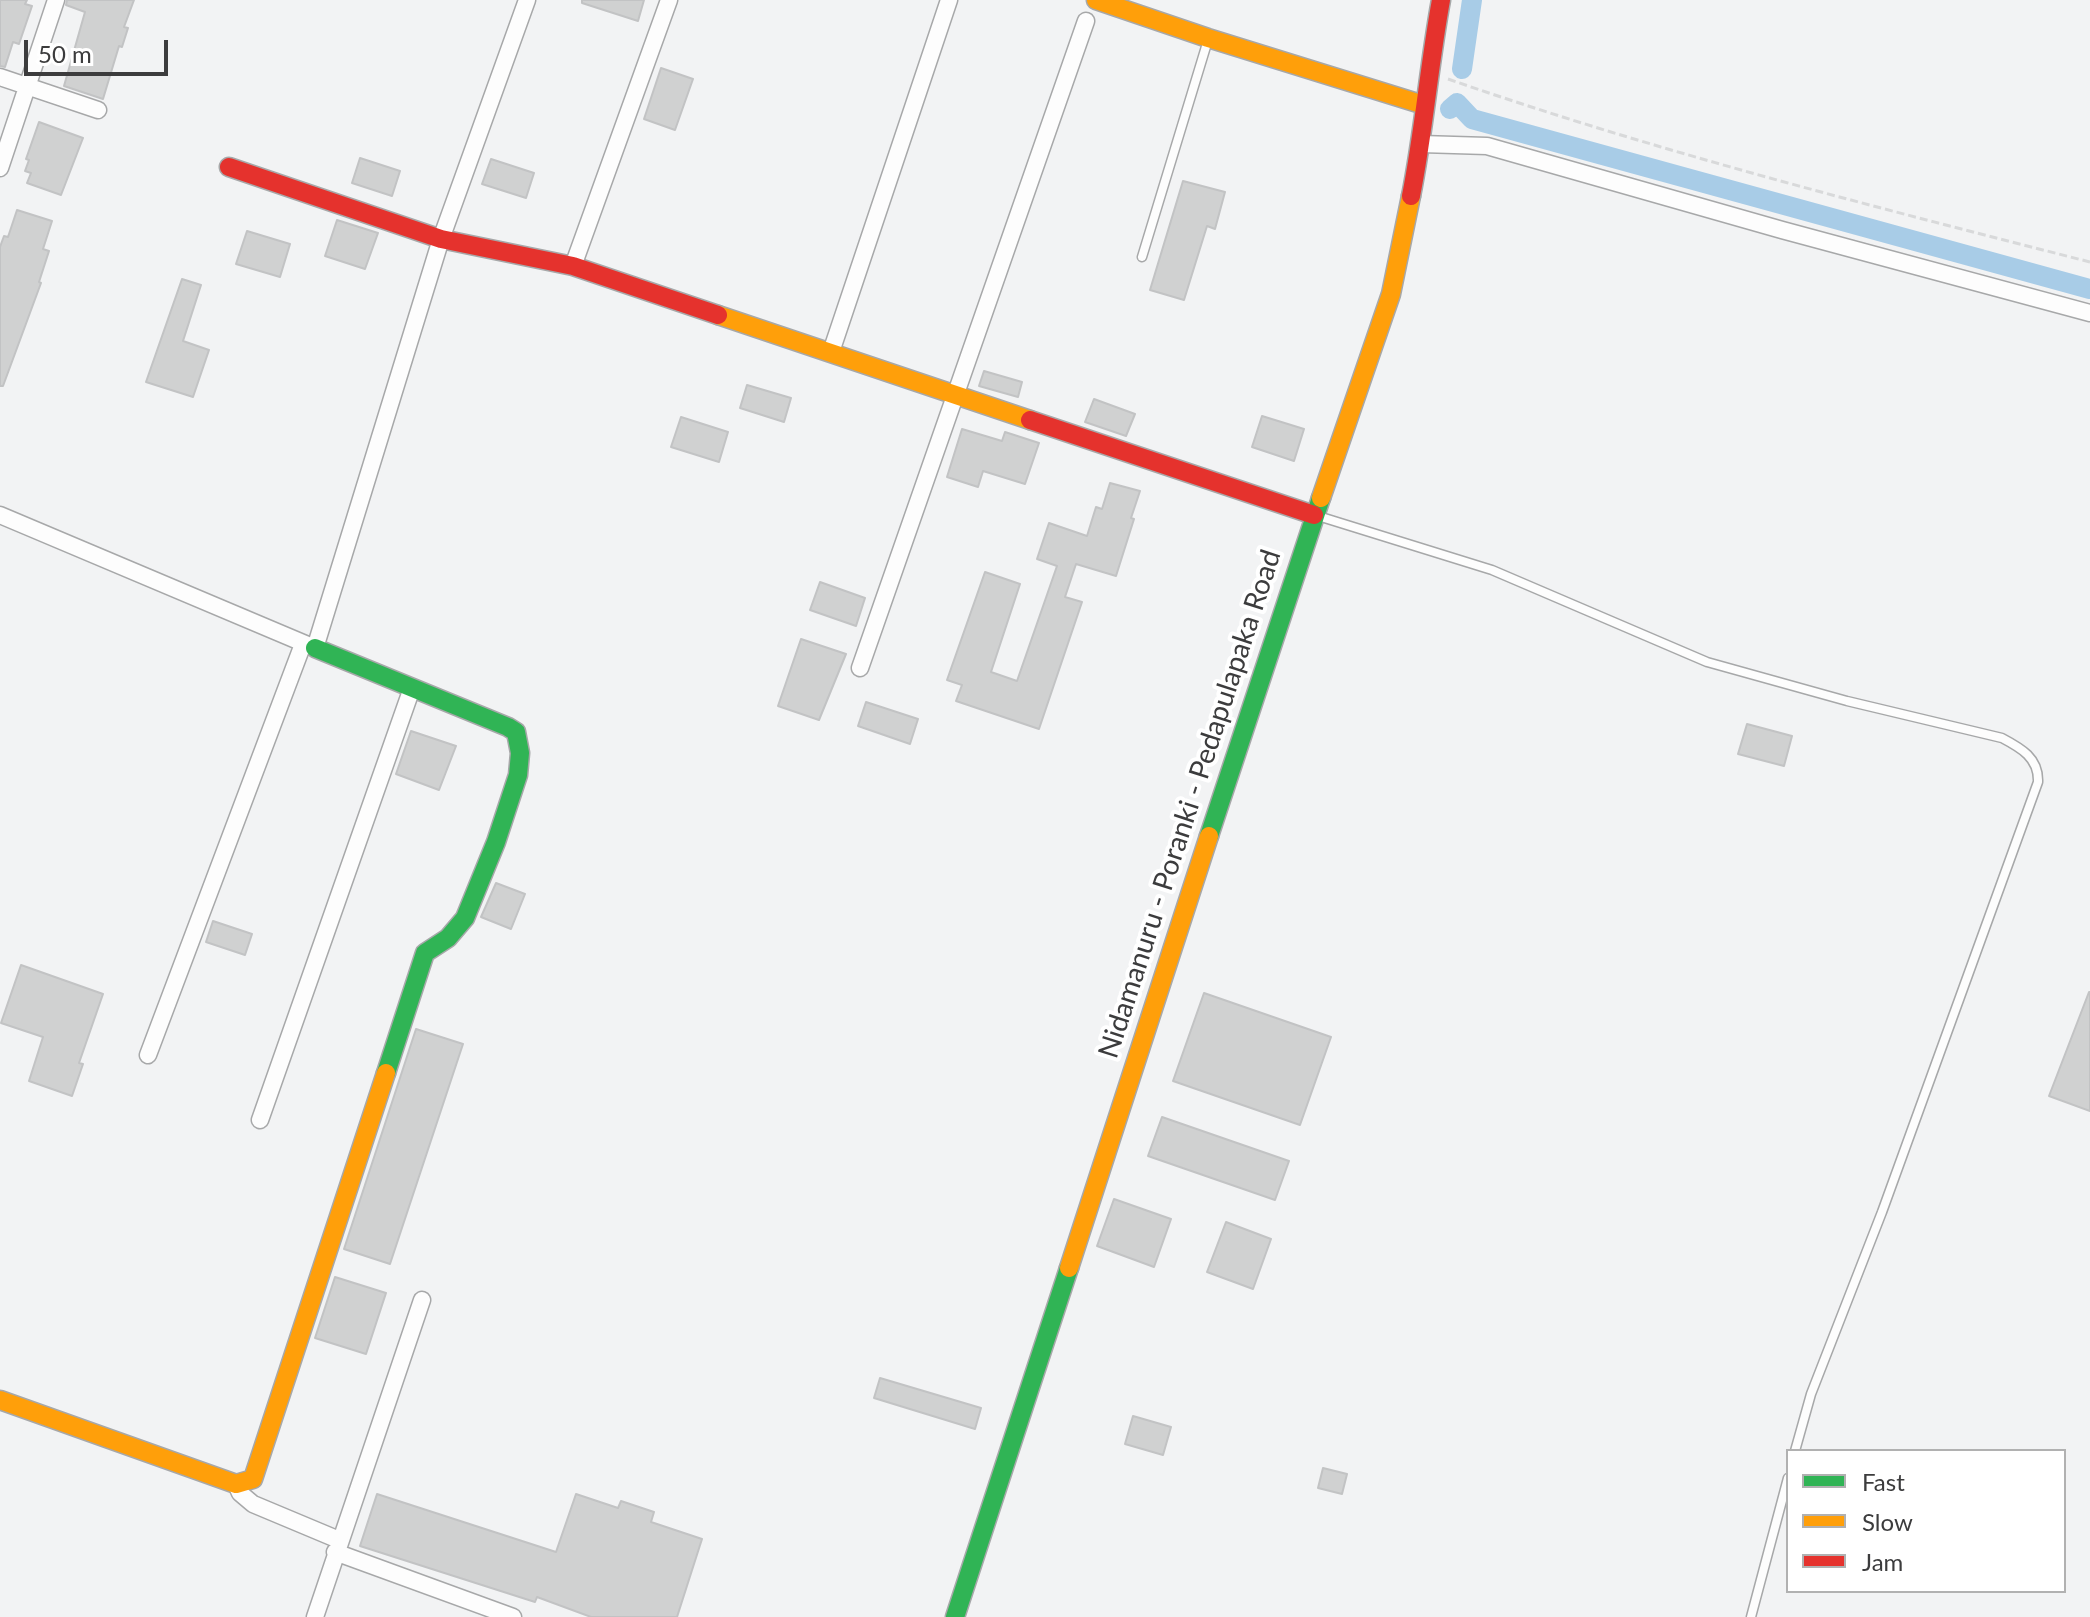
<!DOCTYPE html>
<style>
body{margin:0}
#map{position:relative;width:2090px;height:1617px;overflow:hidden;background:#f2f3f4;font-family:Lato,sans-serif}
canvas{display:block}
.legend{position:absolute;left:1786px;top:1449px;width:280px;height:144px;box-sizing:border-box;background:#fff;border:2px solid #b1b1b1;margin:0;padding:10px 14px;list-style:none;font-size:24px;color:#3c3c3d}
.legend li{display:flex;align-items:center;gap:16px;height:40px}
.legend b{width:40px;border:2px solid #b1b1b1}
.scale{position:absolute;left:24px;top:40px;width:144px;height:36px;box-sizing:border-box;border:4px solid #3c3c3d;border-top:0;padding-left:10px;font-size:24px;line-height:28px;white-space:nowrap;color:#3c3c3d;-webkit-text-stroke:6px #fff;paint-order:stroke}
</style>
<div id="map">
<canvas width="2090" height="1617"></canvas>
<ul class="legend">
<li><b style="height:10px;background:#30b455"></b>Fast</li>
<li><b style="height:10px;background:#ff9f0a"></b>Slow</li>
<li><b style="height:10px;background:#e5322d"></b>Jam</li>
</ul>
<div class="scale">50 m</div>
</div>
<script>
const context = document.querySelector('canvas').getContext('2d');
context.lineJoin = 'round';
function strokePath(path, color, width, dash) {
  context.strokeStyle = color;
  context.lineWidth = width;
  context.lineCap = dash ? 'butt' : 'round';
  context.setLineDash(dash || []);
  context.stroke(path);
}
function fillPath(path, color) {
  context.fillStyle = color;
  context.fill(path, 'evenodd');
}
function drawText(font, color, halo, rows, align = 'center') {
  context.font = font + ' Lato,sans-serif';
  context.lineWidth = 8;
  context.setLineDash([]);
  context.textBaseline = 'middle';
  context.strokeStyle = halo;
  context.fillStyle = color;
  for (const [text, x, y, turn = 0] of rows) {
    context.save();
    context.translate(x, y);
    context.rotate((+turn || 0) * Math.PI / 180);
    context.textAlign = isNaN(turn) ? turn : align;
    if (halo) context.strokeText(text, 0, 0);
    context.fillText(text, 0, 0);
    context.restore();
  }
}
strokePath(new Path2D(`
 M1462,69l10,-69
 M1450,109l7,-6 15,16 618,170`), '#a8cce7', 20);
const building = new Path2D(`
 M0,0h27l-2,4 7,2 -13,38 -6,-2 -8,25 -5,-1z
 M67,0h67l-10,27 4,1 -6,19 -3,-1 -16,53 -39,-13 21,-74 -19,-7z
 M582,0h62l-6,21 -56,-18z
 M661,68l32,11 -18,51 -31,-11z
 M39,122l44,16 -22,57 -34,-12 4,-10 -6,-2 4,-11 -3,-1z
 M360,158l40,13 -8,25 -40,-13z
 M491,159l43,14 -8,25 -44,-14z
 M1183,181l42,11 -10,37 -8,-3 -23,74 -34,-10z
 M17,210l35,11 -9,28 6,2 -10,31 2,1 -38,103h-3v-139l4,-11 4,1z
 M337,220l41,13 -13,36 -40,-13z
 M247,231l43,13 -10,33 -44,-13z
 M182,279l19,6 -18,56 26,9 -16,47 -47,-15z
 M984,371l38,11 -4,15 -39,-11z
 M747,385l44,13 -7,24 -44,-14z
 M1094,399l41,15 -9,22 -41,-14z
 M1262,416l42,13 -10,32 -42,-14z
 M681,417l47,15 -9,30 -48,-15z
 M962,429l40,12 3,-9 34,11 -14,41 -42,-13 -5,16 -31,-10z
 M1110,483l30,8 -9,27 3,1 -18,57 -40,-12 -11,33 17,5 -43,127 -83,-28 6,-16 -15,-5 38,-108 35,12 -29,88 26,9 40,-115 -20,-7 12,-36 38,13 9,-29 6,2z
 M820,582l45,16 -9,28 -46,-16z
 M801,639l45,15 -27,66 -41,-14z
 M866,702l52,17 -8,25 -52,-18z
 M1747,724l45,12 -8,30 -46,-12z
 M411,731l45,15 -17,44 -43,-16z
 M496,883l29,11 -14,35 -30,-12z
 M213,921l39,13 -7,21 -39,-13z
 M21,965l82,29 -24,69 4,1 -11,32 -43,-15 14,-44 -42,-14z
 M2089,992h1v119l-41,-15z
 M1204,993l127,44 -31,88 -127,-44z
 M416,1029l47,15 -73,220 -46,-15z
 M1162,1117l127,44 -14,39 -127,-44z
 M1114,1199l57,20 -17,48 -57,-21z
 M1226,1222l45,17 -18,50 -46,-17z
 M335,1277l51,16 -20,61 -51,-16z
 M880,1378l101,30 -6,21 -101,-31z
 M1133,1416l38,11 -8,28 -38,-11z
 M1323,1468l24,6 -5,20 -24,-6z
 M377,1494l179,58 20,-58 42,14 3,-7 33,11 -3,10 51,17 -25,78h-86l-54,-20 -2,5 -175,-56z`);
fillPath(building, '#d0d1d1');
strokePath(building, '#c2c3c4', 2);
const lane = new Path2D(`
 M1142,257l66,-217
 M1318,516l174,54 215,92 140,39 155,37c19,10 37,20 36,44l-156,430 -71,182 -16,57
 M1751,1617l37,-139`);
const street = new Path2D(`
 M0,77l98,33
 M1421,144l66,2 295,84 308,83
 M0,168l56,-168
 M573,266l96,-266
 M831,352l118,-352
 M0,515l315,133 126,-409 86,-239
 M860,668l226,-647
 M148,1055l155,-411
 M260,1120l152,-432
 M236,1484l4,9 13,11 86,36
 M335,1552l178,65
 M315,1617l107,-317`);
const fast = new Path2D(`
 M315,648l193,79 8,5 4,21 -2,22 -22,67 -31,76 -17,20 -23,15 -39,120
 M1209,836l112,-338
 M955,1617l114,-349`);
const slow = new Path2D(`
 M1096,0l112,38 216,67
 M718,315l312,105
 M1321,498l70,-204 20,-98
 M1069,1268l140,-432
 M0,1400l236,84 17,-5 133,-406`);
const jam = new Path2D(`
 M229,167l212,72 132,27 145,49
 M1411,196c13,-65 18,-131 30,-196
 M1030,420l284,95`);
strokePath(lane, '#a7a8a9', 11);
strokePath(street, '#a7a8a9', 19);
strokePath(fast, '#a7a8a9', 21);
strokePath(slow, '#a7a8a9', 21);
strokePath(jam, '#a7a8a9', 21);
strokePath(new Path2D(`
 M1448,79c210,73 427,128 642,183`), '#d8d9da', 3, [8, 4]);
strokePath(lane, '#fdfdfd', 8);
strokePath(street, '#fdfdfd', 16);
strokePath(fast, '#30b455', 18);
strokePath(slow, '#ff9f0a', 18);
strokePath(jam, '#e5322d', 18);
drawText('28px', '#3c3c3d', '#fff', [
 ["Nidamanuru - Poranki - Pedapulapaka Road",1190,804,-72]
]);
</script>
